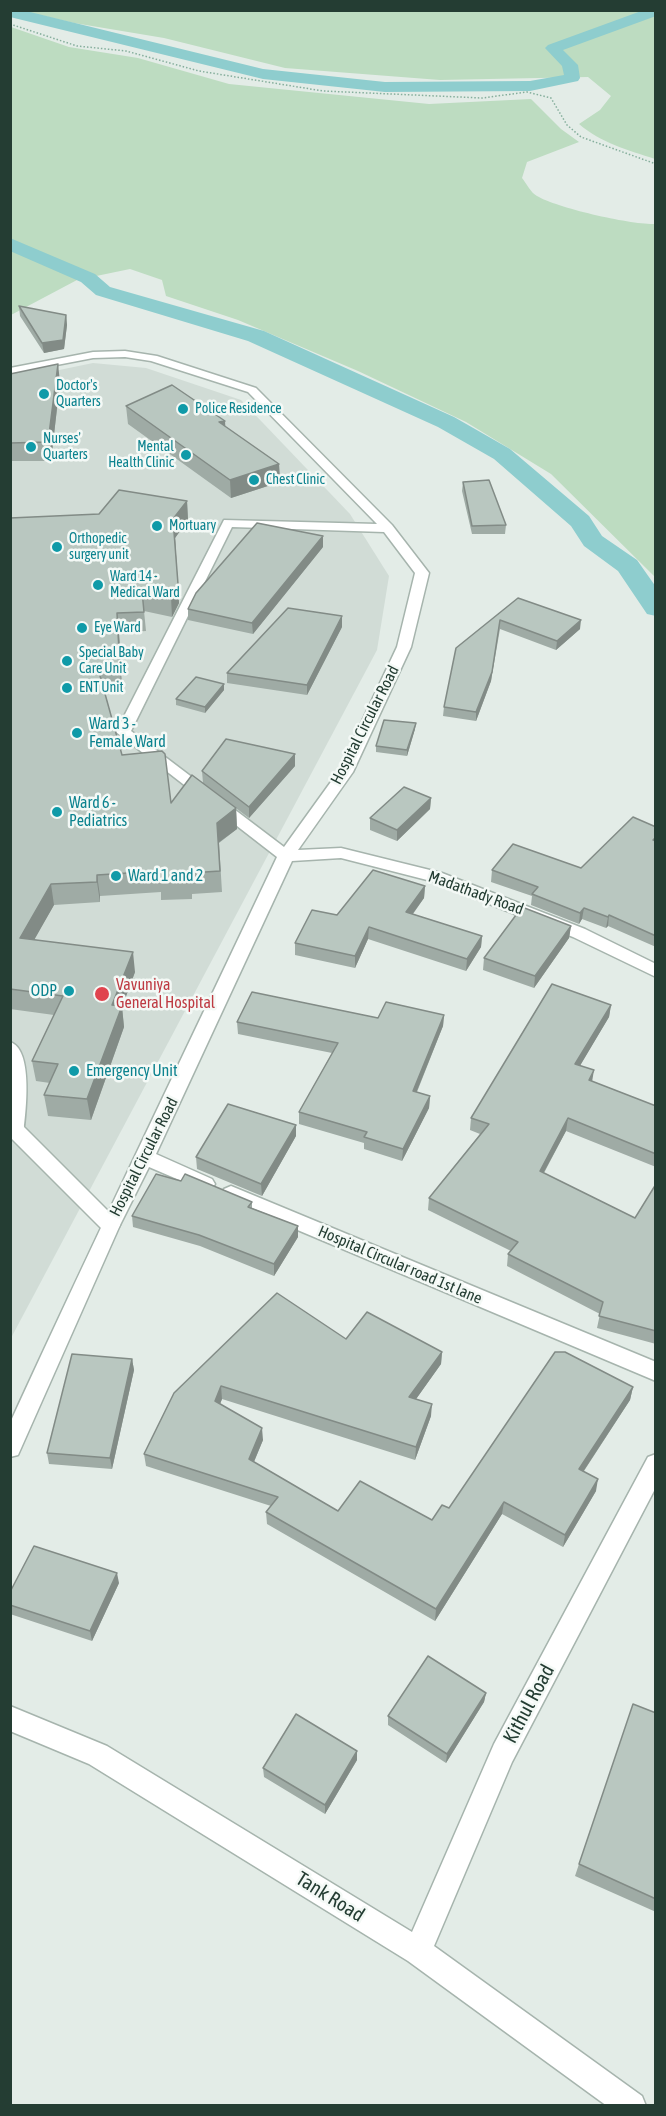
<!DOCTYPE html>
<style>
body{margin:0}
#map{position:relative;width:666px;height:2116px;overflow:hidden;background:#e3ece7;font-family:"Asap Condensed",sans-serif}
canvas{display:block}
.frame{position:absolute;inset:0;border:12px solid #243d33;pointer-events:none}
</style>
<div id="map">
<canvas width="666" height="2116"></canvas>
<div class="frame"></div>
</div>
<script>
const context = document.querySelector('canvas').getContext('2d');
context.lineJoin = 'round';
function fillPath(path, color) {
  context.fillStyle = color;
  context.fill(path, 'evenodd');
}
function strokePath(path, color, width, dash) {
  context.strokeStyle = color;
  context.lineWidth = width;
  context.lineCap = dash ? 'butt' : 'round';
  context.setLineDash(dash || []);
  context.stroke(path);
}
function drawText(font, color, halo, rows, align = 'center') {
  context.font = font + ' "Asap Condensed",sans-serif';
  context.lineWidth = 5;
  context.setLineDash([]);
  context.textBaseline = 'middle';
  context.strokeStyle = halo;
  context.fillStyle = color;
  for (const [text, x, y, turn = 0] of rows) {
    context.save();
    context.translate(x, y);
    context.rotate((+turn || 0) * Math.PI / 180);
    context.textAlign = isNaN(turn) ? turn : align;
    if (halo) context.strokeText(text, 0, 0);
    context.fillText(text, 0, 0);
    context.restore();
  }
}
fillPath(new Path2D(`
 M93,363l53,5 95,32 109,114 39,62 -12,74 -366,688v-958z`), '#d1dcd6');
fillPath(new Path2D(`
 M23,11h632v148c-27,-9 -54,-16 -76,-35l21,-14 11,-14 -23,-19 -148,3 -155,-12 -121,-30 -90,-15z
 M11,27l58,20 69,11 91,26 200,20 102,-5 30,30 18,13 -52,20 -5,16c4,5 9,15 15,18 20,12 95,29 118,28v353l-104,-103 -85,-52 -108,-51 -120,-51 -72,-24 -4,-16 -32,-11 -53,11 -66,35z`), '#bddcc1');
fillPath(new Path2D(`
 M10,10h12l241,59 122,13 145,-1 34,-6 -2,-9 -17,-18 3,-3 96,-35h12v6l-93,34 15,15 2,13 -2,3 -48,10 -145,1 -122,-13 -253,-62z
 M10,238l85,36 15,13 154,44 190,86 56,32 79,67 13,20 35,24 19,27v29l-9,-2 -29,-43 -34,-25 -13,-20 -77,-67 -56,-32 -190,-86 -152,-46 -15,-13 -71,-31z`), '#8ecdce');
const lane = new Path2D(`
 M10,1042c23,7 16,67 14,85l93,93 3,5 -3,5 -7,3 -7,-3 -93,-93z`);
const street = new Path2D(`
 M125,351l32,5 99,32 136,137 37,48 -18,74 -58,125 -55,78 43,-2 101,25 143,56 71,35v13l-83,-40 -142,-56 -90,-23 -49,3 -136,293 56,25 3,5 -3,5 -7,2 -56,-24 -29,58 -102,230 -8,2v-34c87,-190 178,-377 267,-566l-161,-125 108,-212 153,4 -129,-132 -97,-31 -26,-4 -32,1 -83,16v-6l83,-16zM232,527l152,5 31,41 -18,74 -59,125 -54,75 -153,-116z
 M231,1186l425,176v19l-432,-182 -3,-5 3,-5z
 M656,1454v33l-144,275 -78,184 208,150 4,10h-39l-199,-145 -319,-197 -79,-33v-25l97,40 305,186 82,-188 154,-287z`);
strokePath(lane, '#a6b4ad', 3);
strokePath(street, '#a6b4ad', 3);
strokePath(new Path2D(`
 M10,24l67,22 49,5 73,20 124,20 159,7 45,-6 24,6 16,27 14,12 75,27`), '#85ae9c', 1.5, [1.5, 2]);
fillPath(lane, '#fff');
fillPath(street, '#fff');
fillPath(new Path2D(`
 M19,306l47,9 1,10 -3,24 -20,4 -24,-37z
 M10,374l50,8 -9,79h-41z
 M126,406l99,21 54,37 1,18 -49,16 -103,-74z
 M463,482l43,43 -1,9h-33l-10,-43z
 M187,501l1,19 -13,18 4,65 -7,14 -28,-6 2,20 -27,2 3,58 -19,-5 19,69 49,48 65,5 1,21 -18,14 3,49 -30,2v5l-31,1v-8l-61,4v6l-46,3 -20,34 101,33 -13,35 2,20 -33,93 -43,-4 -4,-21 6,-12 -14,-2 -4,-20 22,-46 -44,-6v-491l89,-4z
 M323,547l-70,87 -65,-14v-11z
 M518,598l62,31 -24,21 -56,-21 -9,52 -15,40 -33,-5 1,-9 12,-59z
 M342,627l-35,68 -80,-12v-10z
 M224,684v6l-19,23 -29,-8v-6z
 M415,729l-8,27 -31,-4v-6z
 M295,754v12l-46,52 -46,-35 -1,-12z
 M431,798l-1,11 -33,32 -27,-11v-12z
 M656,827v120l-48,-21 -2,2 -24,-9 -3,5 -48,-19 1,-9 -41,-14 1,-12 89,-2z
 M425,886l-1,12 -11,16 69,22 -1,11 -15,24 -98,-32 -13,29 -60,-13v-12l42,-28z
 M571,926l-2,12 -35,50 -51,-18 1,-12z
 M611,1005l-2,12 -29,48 12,16 64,25v61l-90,-36 -22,42 91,45 21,-34v160l-59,-16 3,-14 -93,-48 1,-12 3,-3 -83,-41 1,-12 51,-64 -10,-4 1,-12z
 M444,1015l-1,11 -26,66 13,4 -1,12 -27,53 -38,-12v-6l-65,-19v-12l33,-59 -94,-19 -1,-12 141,-4z
 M296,1136l-34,60 -65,-27 -1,-12z
 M252,1202v6l46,18v11l-24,39 -74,-30 -67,-19 -1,-11z
 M346,1339l96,13 -1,12 -25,35 15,17 -16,44 -193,-61 -2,5 43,36 -9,22 84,49 94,9 201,-133 -3,13 -46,71 12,20 -33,56 -61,-33 -67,107 -168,-97 -1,-12 5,-6 -125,-40 -2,-12 30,-61z
 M132,1359l2,11 -22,99 -63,-5 -2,-11z
 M119,1583l-27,58 -82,-27v-22z
 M486,1693l-2,9 -38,61 -58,-38v-9z
 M656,1713v199l-81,-36 4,-12z
 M357,1760l-32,54 -61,-37 -1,-9z`), '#9faba5');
fillPath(new Path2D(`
 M66,315l1,10 -3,24 -20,4 -2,-10z
 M58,364l2,18 -9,79 -3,-19z
 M225,421l1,17 -7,-16z
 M279,464l1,18 -49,16 -1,-18z
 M187,501l1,19 -13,18 4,65 -7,14 -1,-20 2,-78z
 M323,536v11l-70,87 -1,-11z
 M117,613l2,20 3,58 -2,-20z
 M342,616v11l-35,68v-10z
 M500,620l-9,61 -15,40v-9z
 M581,620l-1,9 -24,21 1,-9z
 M224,684v6l-19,23v-6z
 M416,723l-1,6 -8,27v-6z
 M295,754v12l-46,52v-11z
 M431,798l-1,11 -33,32v-11z
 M236,808l1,21 -19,14 -1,-20z
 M97,875l3,21v6l-3,-20z
 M51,884l3,21 -30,53 -4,-20z
 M425,886l-1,12 -18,25v-11z
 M584,908l-2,11 -3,5 1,-11z
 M609,915l-1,11 -2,2 2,-11z
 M571,926l-2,12 -35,50 1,-12z
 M369,927l-1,12 -13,29v-12z
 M482,936l-1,11 -15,24 1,-12z
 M133,952l2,20 -13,35 2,20 -33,93 -4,-21 25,-94z
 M611,1005l-2,12 -35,59 1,-12z
 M444,1015l-1,11 -31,77 1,-12z
 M594,1070l-2,12 -3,-2z
 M430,1096l-1,12 -27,53 1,-12z
 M568,1118l-2,13 -28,52 2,-12z
 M296,1125v11l-34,60 -1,-12z
 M298,1226v11l-24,39v-12z
 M442,1352l-1,12 -32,45v-12z
 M132,1359l2,11 -22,99 -2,-11z
 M221,1386l1,13 -6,15 -1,-13z
 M633,1387l-3,13 -53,81 2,-12z
 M432,1404l-1,12 -16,44 1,-13z
 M262,1428l1,12 -13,31 -1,-12z
 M598,1479l-2,12 -33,56 2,-12z
 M504,1502l-2,12 -67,107 1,-12z
 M117,1573l2,10 -27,58 -2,-10z
 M486,1693l-2,9 -38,61 1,-9z
 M357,1751v9l-32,54v-9z`), '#828b86');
const building = new Path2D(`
 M19,306l47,9 -3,25 -21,3z
 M58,364l-10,78 -38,1v-69z
 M172,385l53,36 -6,1 60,42 -49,16 -104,-74z
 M489,480l17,45 -34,1 -9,-44z
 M119,490l68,11 -14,18 5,65 -7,13 -29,-6 2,21 -27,1 3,58 -23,-6 25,90 40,-4 3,3 6,49 21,-28 44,33 -19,15 3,48 -30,2v5l-31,2v-9l-62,4v7l-46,2 -31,54 113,14 -21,53 10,1 -35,93 -43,-4 14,-31 -26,-3 31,-65 -53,-7v-471l89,-4z
 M257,523l66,13 -71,87 -64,-14 8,-16z
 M518,598l63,22 -24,21 -57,-21 -8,52 -16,40 -32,-5 12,-59z
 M288,608l54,8 -35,69 -80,-12z
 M196,677l28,7 -19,23 -29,-8z
 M384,720l32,3 -9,27 -31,-4z
 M226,739l69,15 -46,53 -47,-36z
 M404,787l27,11 -34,32 -27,-12z
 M633,817l23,10v10l-3,3 3,1v95l-47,-21 -1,2 -24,-9 -4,5 -48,-19 6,-7 -46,-17 21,-26 68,24z
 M373,870l52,16 -19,26 76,24 -15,23 -98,-32 -14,29 -60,-13 17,-33 25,5z
 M522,907l49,19 -36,50 -51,-18z
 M552,984l59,21 -36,59 19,6 -5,10 67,26v48l-88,-36 -28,53 95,47 21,-34v147l-57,-15 4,-14 -95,-48 10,-12 -89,-44 60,-74 -18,-6z
 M252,992l126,26 8,-16 58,13 -31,76 17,5 -27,53 -39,-12 3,-5 -68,-20 39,-69 -101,-21z
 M228,1104l68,21 -35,59 -65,-27z
 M156,1174l25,7 4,-7 67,28 -4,5 50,19 -24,38 -75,-29 -67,-19z
 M277,1293l69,46 21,-27 75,40 -33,45 23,7 -16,43 -195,-61 -6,15 47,27 -13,31 89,52 22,-30 72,39 10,-15 7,3 106,-156h10l68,35 -54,82 19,10 -33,56 -61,-33 -68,107 -170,-97 12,-15 -134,-43 30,-61z
 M72,1354l60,5 -22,99 -63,-5z
 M34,1546l83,27 -27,58 -80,-26v-13z
 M428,1656l58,37 -39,61 -59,-38z
 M633,1704l23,9v186l-77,-35z
 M296,1714l61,37 -32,54 -62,-37z`);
fillPath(building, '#b9c7c0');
strokePath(building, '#828b86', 1.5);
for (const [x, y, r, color] of [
 [44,394,6,"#0f9aa8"],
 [183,409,6,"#0f9aa8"],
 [31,447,6,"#0f9aa8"],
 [186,455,6,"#0f9aa8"],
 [254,480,6,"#0f9aa8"],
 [157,526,6,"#0f9aa8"],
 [57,547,6,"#0f9aa8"],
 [98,585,6,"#0f9aa8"],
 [82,628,6,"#0f9aa8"],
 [67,661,6,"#0f9aa8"],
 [67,688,6,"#0f9aa8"],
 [77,733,6,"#0f9aa8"],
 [57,812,6,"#0f9aa8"],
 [116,876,6,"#0f9aa8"],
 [69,991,6,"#0f9aa8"],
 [102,994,8,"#e0444e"],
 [74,1071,6,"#0f9aa8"]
]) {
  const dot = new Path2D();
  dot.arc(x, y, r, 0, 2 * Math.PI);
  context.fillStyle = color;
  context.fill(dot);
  strokePath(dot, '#f4f9f6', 2);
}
drawText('14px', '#0d838f', '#f4f9f6', [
 ["Doctor's",56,386],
 ["Quarters",56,402],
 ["Police Residence",195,409],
 ["Nurses'",43,439],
 ["Quarters",43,455],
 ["Mental",174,447,"right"],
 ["Health Clinic",174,463,"right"],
 ["Chest Clinic",266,480],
 ["Mortuary",169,526],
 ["Orthopedic",69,539],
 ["surgery unit",69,555],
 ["Ward 14 -",110,577],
 ["Medical Ward",110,593],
 ["Eye Ward",94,628],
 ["Special Baby",79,653],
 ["Care Unit",79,669],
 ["ENT Unit",79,688]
], 'left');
drawText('16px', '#0d838f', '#f4f9f6', [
 ["Ward 3 -",89,724],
 ["Female Ward",89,742],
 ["Ward 6 -",69,803],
 ["Pediatrics",69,821],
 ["Ward 1 and 2",128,876],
 ["ODP",57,991,"right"],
 ["Emergency Unit",86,1071]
], 'left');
drawText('16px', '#243d33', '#f4f9f6', [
 ["Hospital Circular Road",365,725,-63],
 ["Madathady Road",476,893,20],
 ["Hospital Circular Road",144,1157,-63],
 ["Hospital Circular road 1st lane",400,1265,23]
]);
drawText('16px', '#be3a42', '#f4f9f6', [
 ["Vavuniya",116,985],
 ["General Hospital",116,1003]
], 'left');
drawText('20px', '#243d33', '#f4f9f6', [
 ["Kithul Road",529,1704,-62],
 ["Tank Road",330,1897,32]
]);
</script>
